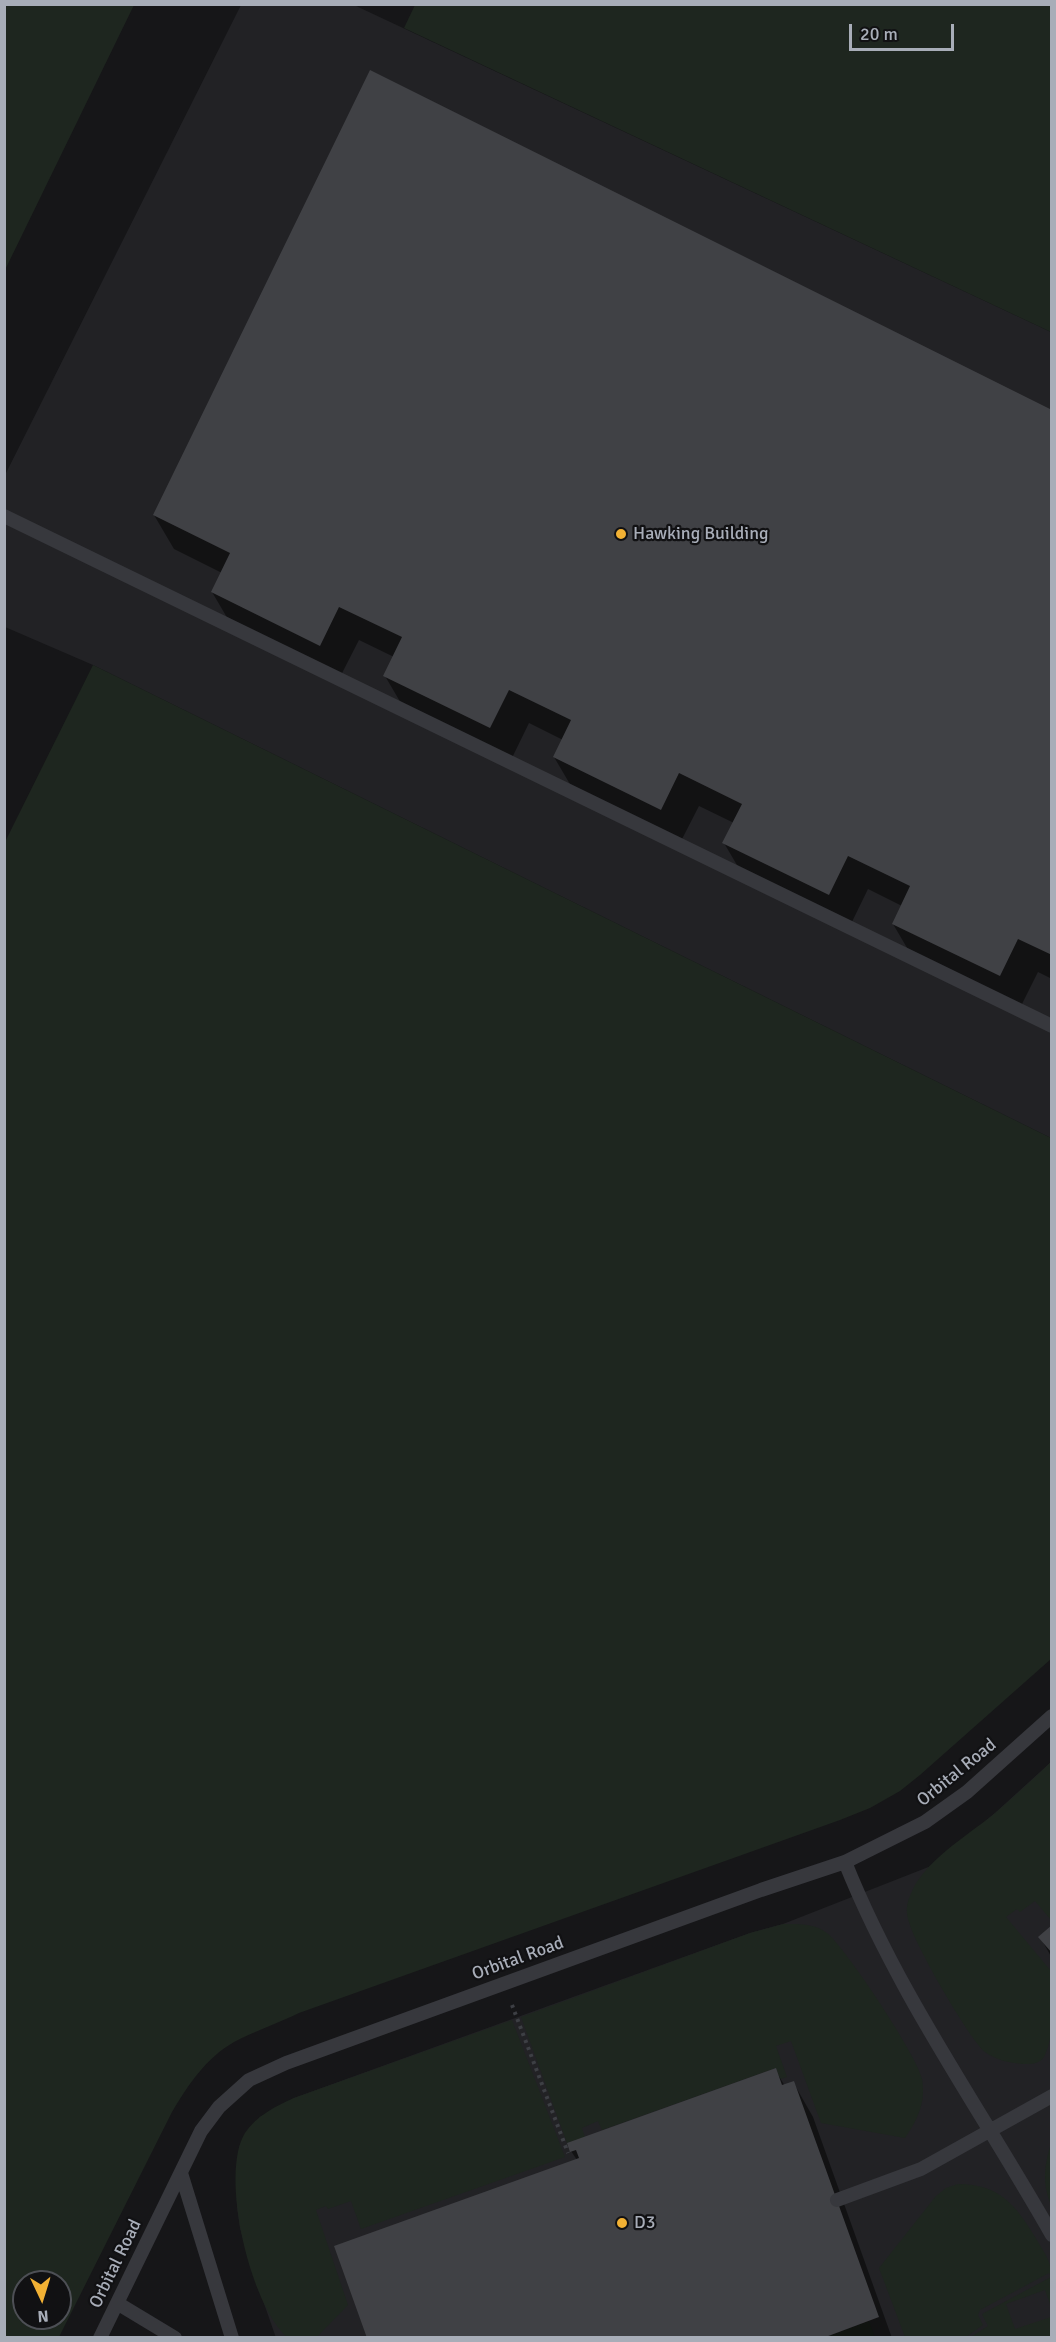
<!DOCTYPE html>
<style>
body{margin:0}
#map{position:relative;width:1056px;height:2342px;overflow:hidden;background:#161618;font-family:Signika,sans-serif}
canvas{display:block}
.frame{position:absolute;inset:0;border:6px solid #a8adb8;pointer-events:none}
.north{position:absolute;left:12px;top:2270px;width:60px;height:60px;box-sizing:border-box;background:#111113;border:2px solid #4d4f55;border-radius:50%;rotate:176deg;font-size:16px;font-weight:700;line-height:24px;text-align:center;color:#a8adb8}
.north::after{content:'';display:block;margin:auto;width:21px;height:27px;background:#f2b134;clip-path:polygon(50% 0,100% 100%,50% 72%,0 100%)}
.scale{position:absolute;left:849px;top:24px;width:105px;height:27px;box-sizing:border-box;border:3px solid #a8adb8;border-top:0;padding-left:8px;font-size:18px;line-height:21px;white-space:nowrap;color:#a8adb8;-webkit-text-stroke:4px #111113;paint-order:stroke}
</style>
<div id="map">
<canvas width="1056" height="2342"></canvas>
<div class="frame"></div>
<div class="north">N</div>
<div class="scale">20 m</div>
</div>
<script>
const context = document.querySelector('canvas').getContext('2d');
context.lineJoin = 'round';
function fillPath(path, color) {
  context.fillStyle = color;
  context.fill(path, 'evenodd');
}
function strokePath(path, color, width, dash) {
  context.strokeStyle = color;
  context.lineWidth = width;
  context.lineCap = dash ? 'butt' : 'round';
  context.setLineDash(dash || []);
  context.stroke(path);
}
function drawText(font, color, halo, rows, align = 'center') {
  context.font = font + ' Signika,sans-serif';
  context.lineWidth = 4.5;
  context.setLineDash([]);
  context.textBaseline = 'middle';
  context.strokeStyle = halo;
  context.fillStyle = color;
  for (const [text, x, y, turn = 0] of rows) {
    context.save();
    context.translate(x, y);
    context.rotate((+turn || 0) * Math.PI / 180);
    context.textAlign = isNaN(turn) ? turn : align;
    if (halo) context.strokeText(text, 0, 0);
    context.fillText(text, 0, 0);
    context.restore();
  }
}
fillPath(new Path2D(`
 M241,5h113l697,327v806l-958,-473 -88,-38 -1,-150z
 M1051,1762v575l-775,1 -28,-81 -8,-29 -3,-21 -1,-25 3,-35 6,-13 15,-17 34,-19 456,-165 33,-9 148,-58 64,-53z`), '#222225');
fillPath(new Path2D(`
 M5,4l129,1 -129,265 -1,-265z
 M415,5h636v327l-647,-304z
 M93,665l958,473v521l-131,116 -20,16 -30,17 -30,12 -541,193c-21,10 -44,18 -65,29 -28,16 -46,43 -62,70l-113,225h-54v-1495zM24,2282h36v36h-36z
 M1051,1762v158l-16,-19 -15,11 -3,-3 -11,8 45,54c1,26 5,63 -7,86 -4,7 -14,7 -21,7 -14,-1 -27,-4 -38,-12 -16,-13 -71,-109 -76,-130 -3,-9 -3,-17 1,-26 12,-34 57,-60 84,-82 20,-17 39,-35 57,-52z
 M783,1924c16,0 31,-1 44,9 18,14 91,124 95,146 4,23 -4,40 -17,59l-84,-15 -30,-82 -15,5 11,31 -7,2 -4,-11 -174,62 -4,-9 -16,7 3,9 -18,6 -46,-126 229,-84z
 M512,2020l53,137 -204,72 -10,-28 -23,8 -2,-3 -10,4 32,95 -31,32h-30c-36,-31 -68,-162 -42,-204 11,-17 31,-27 49,-35z
 M1051,2144v61c-9,-21 -7,-40 0,-61z
 M958,2184c41,0 58,21 77,53 8,14 17,24 16,39l-2,-3 -69,37 -2,5 5,10 -17,12h-61l-26,-69 57,-72 10,-8z
 M1051,2277v30l-6,-17 -39,14 9,25 36,-12v17l-2,3h-78l17,-11 -6,-12z
 M869,2321l6,16 -52,1z`), '#1e261f');
fillPath(new Path2D(`
 M1052,412v567l-14,-7 -19,38 -106,-52 -20,-34 9,-18 -34,-17 -19,39 -105,-51 -20,-34 10,-20 -35,-17 -19,37 -106,-52 -20,-34 9,-17 -34,-17 -19,39 -105,-52 -20,-34 9,-19 -35,-17 -20,39 -107,-53 -20,-34 10,-19 -48,-24 -20,-34z
 M1052,1927v31l-12,-21z
 M775,2070l10,16 8,-4 20,35 79,221h-524l209,-178 -6,-9z`), '#0007');
fillPath(new Path2D(`
 M370,70l682,340v545l-34,-16 -18,37 -108,-52 18,-38 -62,-30 -19,39 -107,-52 20,-39 -63,-31 -18,37 -108,-53 18,-37 -62,-30 -19,38 -107,-52 19,-39 -63,-30 -19,39 -109,-54 19,-39 -77,-38z
 M1052,1925v28l-14,-16z
 M776,2068l6,17 12,-4 85,236 -56,21h-456l-33,-92 245,-88 -3,-8 -6,2 -3,-9z`), '#404145');
strokePath(new Path2D(`
 M512,2005l56,148`), '#3d3f44', 4, [3, 4.5]);
strokePath(new Path2D(`
 M4,516l1048,510
 M845,1862c53,133 137,249 207,373
 M181,2173l51,165
 M837,2200l84,-31 131,-73
 M117,2303l58,35
 M100,2338l101,-207 18,-24 30,-27 37,-17 475,-173 84,-28 80,-40 42,-30 85,-76`), '#37383d', 14);
for (const [x, y, r, color] of [
 [621,534,6,"#f2b134"],
 [622,2223,6,"#f2b134"]
]) {
  const dot = new Path2D();
  dot.arc(x, y, r, 0, 2 * Math.PI);
  context.fillStyle = color;
  context.fill(dot);
  strokePath(dot, '#111113', 2);
}
drawText('18px', '#a8adb8', '#111113', [
 ["Hawking Building",633,534],
 ["D3",634,2223]
], 'left');
drawText('18px', '#a8adb8', '#111113', [
 ["Orbital Road",957,1773,-39],
 ["Orbital Road",518,1959,-20],
 ["Orbital Road",116,2264,-64]
]);
</script>
